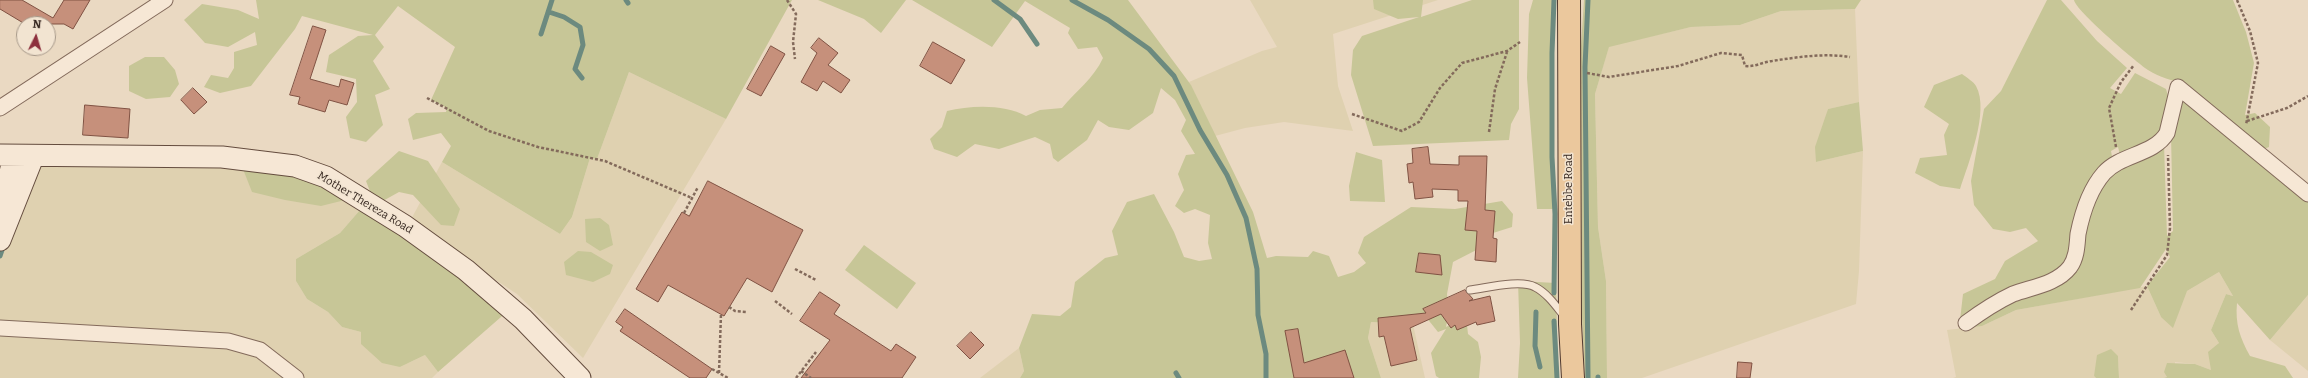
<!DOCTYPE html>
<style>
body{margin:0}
#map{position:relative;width:2308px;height:378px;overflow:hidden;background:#ead9c2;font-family:Bitter,serif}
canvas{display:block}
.north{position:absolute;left:16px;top:16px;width:40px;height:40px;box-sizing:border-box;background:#f2e4d1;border:1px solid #a69889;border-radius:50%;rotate:5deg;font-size:11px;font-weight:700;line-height:16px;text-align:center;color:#34251e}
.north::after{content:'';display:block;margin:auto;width:14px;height:18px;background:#8d303d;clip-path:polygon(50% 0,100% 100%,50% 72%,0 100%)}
</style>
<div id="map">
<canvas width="2308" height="378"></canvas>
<div class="north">N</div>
</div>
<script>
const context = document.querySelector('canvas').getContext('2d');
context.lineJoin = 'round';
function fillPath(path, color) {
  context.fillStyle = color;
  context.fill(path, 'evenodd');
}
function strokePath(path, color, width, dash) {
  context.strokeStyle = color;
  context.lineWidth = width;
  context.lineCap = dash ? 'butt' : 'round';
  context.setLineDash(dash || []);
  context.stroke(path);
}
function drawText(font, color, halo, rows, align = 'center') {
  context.font = font + ' Bitter,serif';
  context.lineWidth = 3;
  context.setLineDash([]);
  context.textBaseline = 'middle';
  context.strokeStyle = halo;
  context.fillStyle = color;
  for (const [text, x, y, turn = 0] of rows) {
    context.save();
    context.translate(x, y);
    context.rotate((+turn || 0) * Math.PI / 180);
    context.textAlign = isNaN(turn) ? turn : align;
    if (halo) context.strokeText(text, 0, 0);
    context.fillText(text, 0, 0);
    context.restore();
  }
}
fillPath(new Path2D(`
 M1250,0h188l-105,34 5,52 15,45 -69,-9 -39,6 -30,8 -26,-54 73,-31 15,-4z
 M1855,9l4,93 -31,7 -12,53 47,-11 -4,120 -3,33 -214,74h-35l-1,-97 -8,-54 -3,-133 14,-48 82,-19 49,-2 41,-14z
 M629,72l97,47 -143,239 -66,-64 -108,-71 33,-61 118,72 12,-17 18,-59 7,1z
 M41,163l200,1 104,36 15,10 -20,23 -44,26v22l11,18 21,13 14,15 19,5 39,35 25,-12 13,17 -6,6h-432v-125l13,-45z
 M2219,272l14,24 -7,-2 -15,36 8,13 -8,27 -16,-6 -20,-2v12l-12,4h-44l-1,-22 -24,20 2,2h-143l3,-1 -9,-47 35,-4 34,-16 131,-24 14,31 26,-26z
 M2308,295v76l-38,-31z
 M1412,320l13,58h-44l-13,-40 3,-16 19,1z
 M1019,348l5,23 -4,7h-40z`), '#dfd1b0');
fillPath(new Path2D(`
 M256,0h536l-66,119 -97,-47 -32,87 -7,-1 -18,59 -12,17 -118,-72 9,-16 -10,-13 -28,7 -5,-21 8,-6 30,-1 1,-4 -16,-8 24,-53 -57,-41 -23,29 9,12 -11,14 17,28 -15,6 8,30 -17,17 -16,-4 -4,-21 11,-15 -1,-23 -30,-7 3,-17 29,-19 15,-1 -71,-19 -7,13 -44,57 -31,7 -16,-6 7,-12 17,3 6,-10v-16l23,-7 -2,-13 -27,15 -23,-4 -21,-23 18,-16 36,6 21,9z
 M818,0h88l-25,33 -17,-14z
 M912,0h216l63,85 62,127 14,46 9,-2 32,1 5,-6 16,5 9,21 16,-5 12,-9 -8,-10 6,-16 47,-30 44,2 47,-8 11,13 -1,13 -19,6 -5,11 -35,18 -6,32 2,17 -3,16 13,-7 8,5 1,9 10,8 3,15 -2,21h-40l-3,-2 -5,-23 15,-24 -8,3 -12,-15 -36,6 -19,-1 -3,16 13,40h-361l4,-7 -5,-23 13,-34 28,2 11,-9 4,-25 30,-24 13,-3 -6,-24 15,-29 27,-8 20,38 10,25 15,4 13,-2 -4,-16 2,-28 -15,-6 -11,4 -9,-7 9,-16 -6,-16 8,-19 9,-1 -14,-23 5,-11 -11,-20 -14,-12 -8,25 -24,17 -20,-3 -11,-7 -11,20 -29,22 -5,-4 -3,-14 -15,-7 -36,12 -24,-5 -18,13 -23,-8 -4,-10 12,-12 5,-16c24,-6 58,-7 79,5l14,-6 22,-2c14,-17 32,-30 41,-50l-6,-11 -19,2 -10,-16 2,-5 -45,-27 -33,46z
 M1373,0h50l-2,17 51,-17h47v109l-8,15 -2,16 -136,6 -22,-71 2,-25 9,-14 57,-19 -21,2 -24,-10z
 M1533,0h21l-1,209h-16l-10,-131 2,-64z
 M1584,0h277l-6,9 -74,2 -41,14 -49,2 -82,20 -14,47 3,133 8,54 1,97h-22l-3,-60 -1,-272z
 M2047,0h14l36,41 30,27 -17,20 11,6 14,-21 31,16 3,10 -8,36 -41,20 -2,-8 -7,4 2,11 6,5 45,-23 3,92 6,-5 -2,-97 14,-50c-12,-3 -26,-7 -37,-14 -12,-8 -73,-60 -74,-70h159l13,32 8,31 -9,52 10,-2 15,14 -1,20 -18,7 47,37 10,11v93l-38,45 -33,-37c-2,21 3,35 13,53l35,10 8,12h-130l4,-1 -3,-5 3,-9 28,1 16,6 -3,-18 11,-9 -8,-13 15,-36 7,2 -14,-24 -32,19 -14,37 -12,-11 -14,-31 23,-29 -4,-8 -26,39 -124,22 -34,16 -23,3 4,-35 32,-15 10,-18 33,-20 -12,-13 -16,4 -17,-3 -19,-24 -3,-24 13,-72 17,-18z
 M145,57h19l11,13 4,14 -9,13 -24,2 -17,-8v-25z
 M1962,74c4,3 12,8 14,12 14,25 -8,78 -16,103l-20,-3 -25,-13 5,-15 27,-3 -3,-20 5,-11 -25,-17 10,-22z
 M1859,102l4,49 -47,11 -1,-15 13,-38z
 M399,151l29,10 32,48 -6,17 -13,-1 -28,-30 -14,-3 -18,10 -10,-8 -5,-13z
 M1356,152l26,8 3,42 -35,-1 -1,-15z
 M241,164l90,20 14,16 -24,6 -36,-6 -33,-8z
 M360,210l71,44 78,56 -71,62 -13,-17 -25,12 -18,-4 -21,-19v-12l-19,-5 -14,-15 -21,-13 -11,-18v-22l44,-26z
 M600,218l9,7 4,20 -13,6 -14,-9 -1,-23z
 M864,245l52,38 -19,26 -52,-39z
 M578,251l13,1 22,13 -3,9 -17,8 -27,-7 -2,-13z
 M1518,281l38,2 2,95h-40l2,-35z
 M2111,349l7,7 1,22h-23l-2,-2 3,-21z`), '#c7c697');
strokePath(new Path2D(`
 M626,0l2,3
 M994,0l26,19 17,25
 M1072,0l36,20 41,29 25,27 26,54 27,45 19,43 11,51 1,46 8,39v24
 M1554,0l-2,53v104l3,57 -1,79
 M549,12l15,5 16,10 3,18 -8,24 7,9
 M541,34l11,-34
 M0,256l4,-12
 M1536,312l-1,34 5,21
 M1554,321l3,57
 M1176,373l3,5
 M1588,378l-3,-311 3,-67
 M1598,378v-1`), '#6c8a7f', 5);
const building = new Path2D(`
 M0,0h22l31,18 11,-18h26l-17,29 -9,-5h-39l-25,-15z
 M313,26l13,4 -16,49 29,8 2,-8 13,4 -7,22 -18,-5 -4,12 -27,-8 2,-7 -10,-2z
 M819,38l19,15 -10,12 22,15 -9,13 -18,-12 -6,10 -16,-9 16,-29 -6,-5z
 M933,42l32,18 -14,24 -31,-18z
 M771,46l14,8 -24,42 -14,-7z
 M193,88l14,14 -13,12 -13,-14z
 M85,105l45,4 -2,29 -45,-3z
 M1428,147l2,17 29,1v-9h28l-2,54 10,1 -2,27 4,1 -1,23 -21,-2 2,-29 -12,-1 3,-29h-10v-11l-26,-1 1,8 -18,2 -2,-17 -4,1 -2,-19 6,-1 -1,-14z
 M708,181l95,49 -31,62 -25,-14 -23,38 -56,-31 -10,17 -22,-13 46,-77 7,4z
 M1419,253l21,2 2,20 -26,-3z
 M1465,290l8,9 -4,2 21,-5 5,25 -18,4 -1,-3 -19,8 -2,-5 -4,3 -10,-14 -31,14 7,32 -26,6 -7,-30 -5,1 -1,-19 48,-5 -3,-4z
 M820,292l20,13 -6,9 57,37 5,-7 20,13 -14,21h-101l29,-38 -30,-19z
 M625,309l87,60 -6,9h-16l-70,-47 3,-4 -7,-5z
 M1298,329l6,34 41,-13 9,28h-60l-9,-47z
 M971,332l13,13 -14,14 -13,-13z
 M1738,362l14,1 -2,15h-13z`);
fillPath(building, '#c6907b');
strokePath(building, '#805243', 1);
const lane = new Path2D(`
 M1470,290c16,-2 51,-11 65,-3 12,6 21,19 29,29`);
const street = new Path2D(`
 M2178,87l130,107
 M0,108l165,-108
 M1966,323c15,-11 30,-21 47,-29 19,-7 44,-10 57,-27 7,-10 7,-22 8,-33 4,-20 12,-45 26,-61 17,-19 50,-18 63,-40l11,-46
 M0,328l228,13 32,9 36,28`);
const secondary = new Path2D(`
 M0,155l222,2 73,9 31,11 79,49 61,44 57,49 57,59
 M2,206l12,-50
 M0,240l33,-83`);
const primary = new Path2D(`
 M1569,0l1,324 3,54`);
strokePath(lane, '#836a5b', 9);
strokePath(street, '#836a5b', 17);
strokePath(secondary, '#644c3e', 23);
strokePath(primary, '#513a2f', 24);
strokePath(new Path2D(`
 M787,0l9,14 -3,28 2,17
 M2237,0l13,31 8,32 -12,62
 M1587,73l22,4 69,-11 43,-13 21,2 3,11c10,1 18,-4 27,-5 26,-4 52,-8 78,-4
 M427,98l62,33 49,16 67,14 87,37
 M1352,114l50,17 17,-9 21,-34 22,-25 45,-12 13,-9
 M2247,121l40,-13 21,-12
 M1489,132l6,-43 12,-37
 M2116,147l-7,-39 12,-26 13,-17
 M684,213l14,-26
 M795,269l21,11
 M775,301l17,13
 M729,307l6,4 12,1
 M2131,310l36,-55 3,-27 -2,-73
 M712,369l16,9
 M801,371l10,7
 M719,373l2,-59
 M796,378l20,-26`), '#836a5b', 2.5, [3, 2]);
strokePath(lane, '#f6e7d5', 7);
strokePath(street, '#f6e7d5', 15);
strokePath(secondary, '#f6e7d5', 21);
strokePath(primary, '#ebc89d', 22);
drawText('11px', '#34251e', '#f2e4d1', [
 ["Entebbe Road",1569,189,-90],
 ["Mother Thereza Road",365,203,31]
]);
</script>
